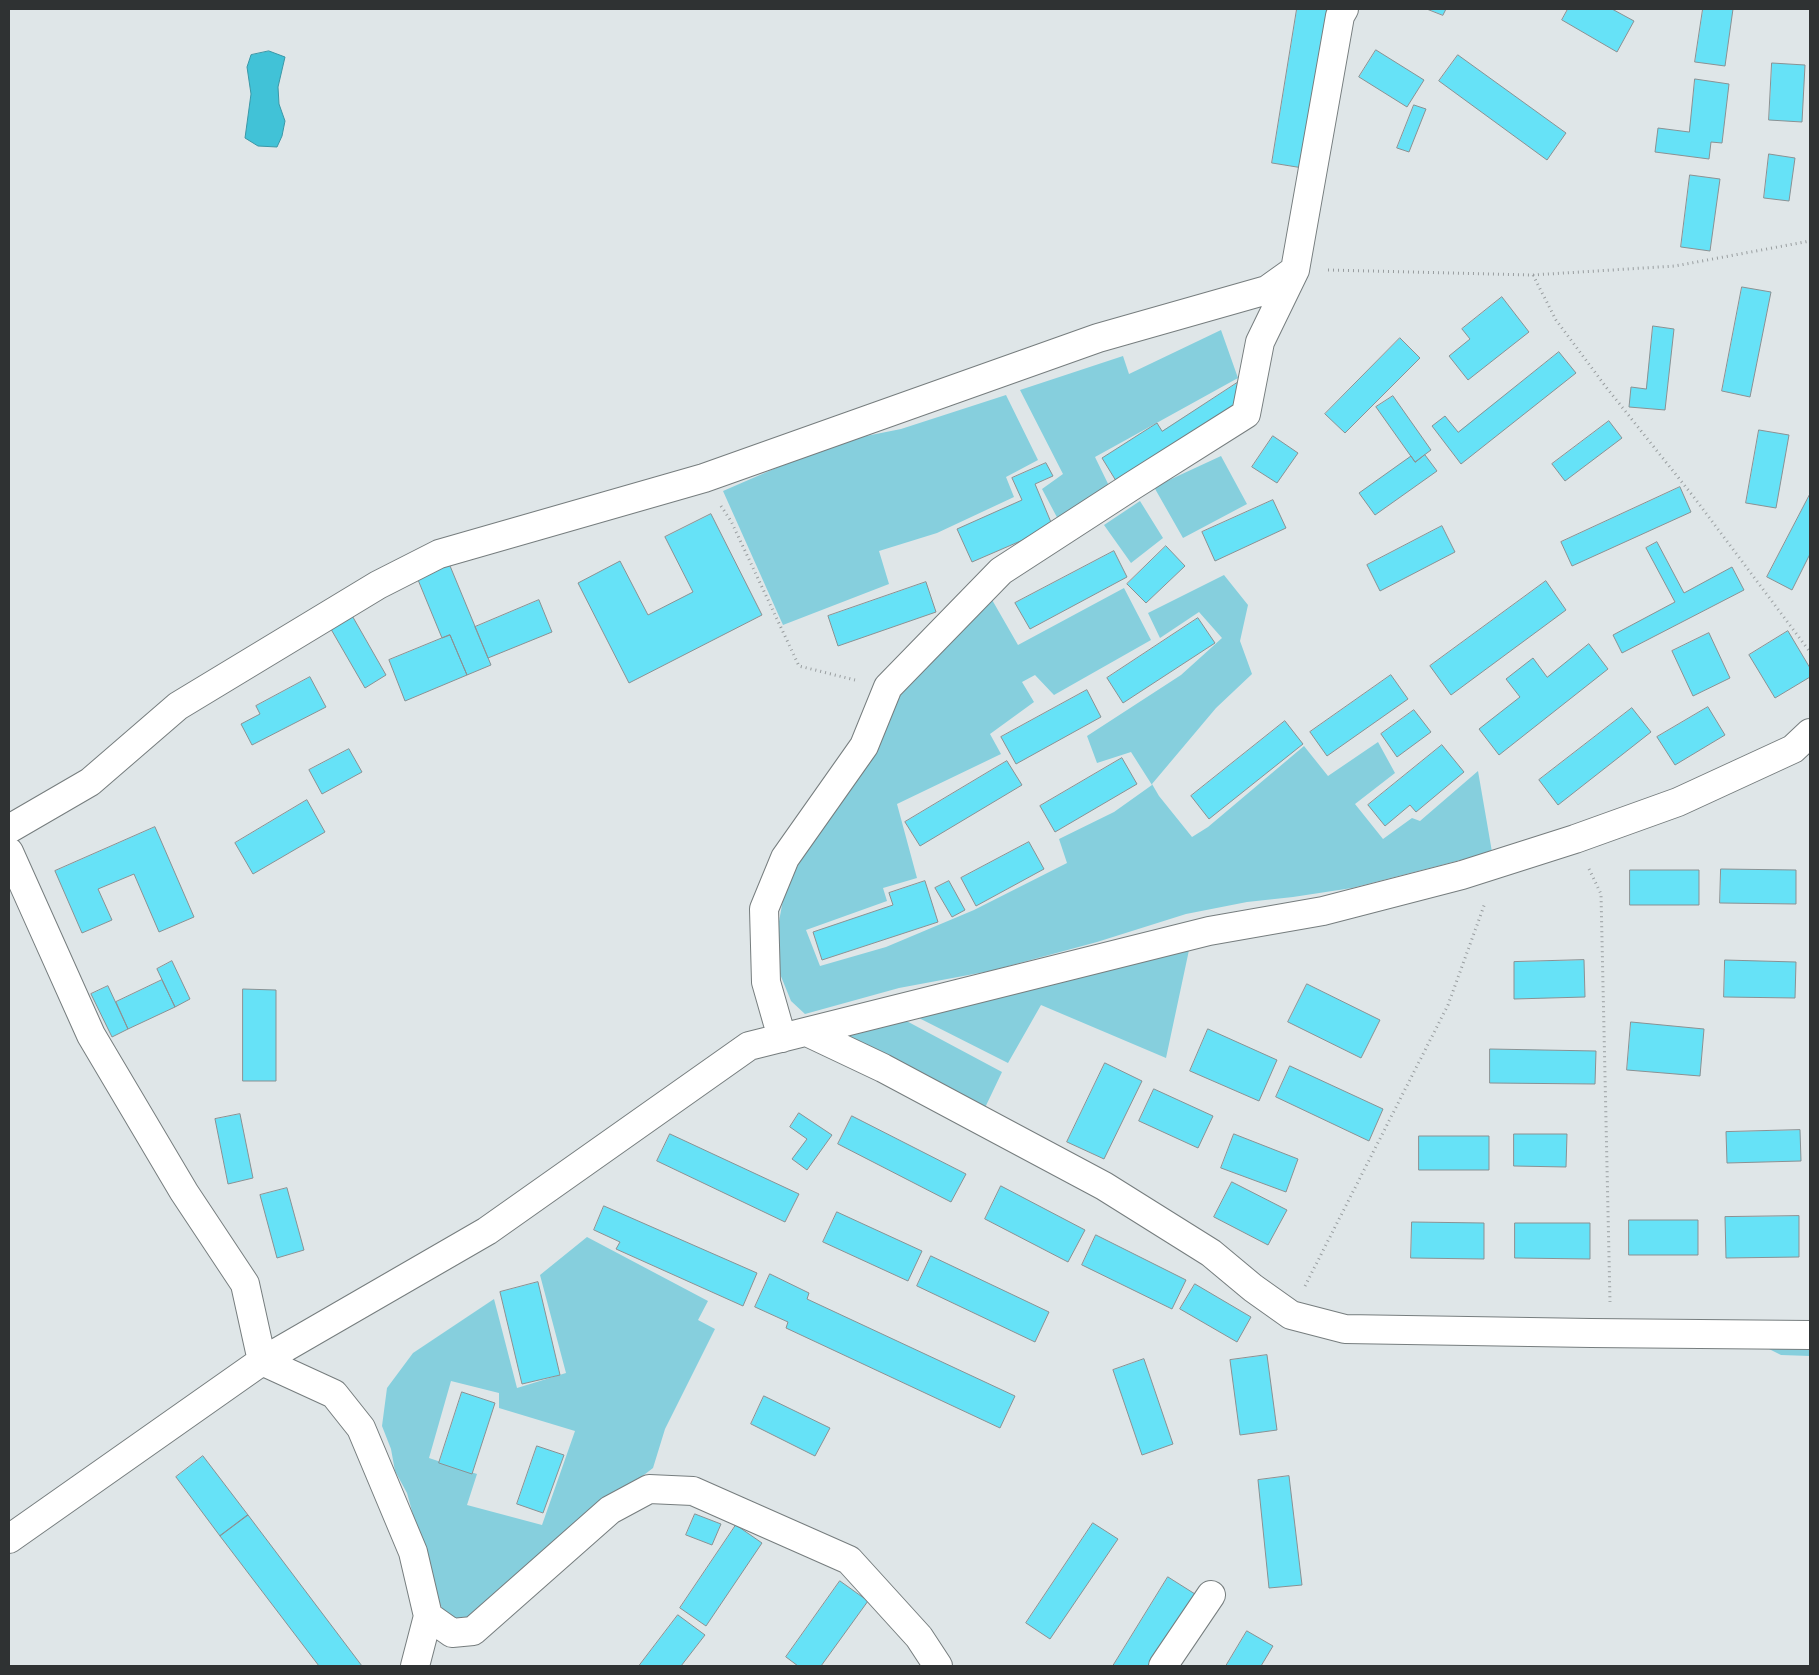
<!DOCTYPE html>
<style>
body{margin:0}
#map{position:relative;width:1819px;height:1675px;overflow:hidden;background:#dfe6e8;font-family:"Space Grotesk",sans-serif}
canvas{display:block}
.frame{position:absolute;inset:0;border:10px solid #2f3233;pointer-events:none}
</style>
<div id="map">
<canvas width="1819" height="1675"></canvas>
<div class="frame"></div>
</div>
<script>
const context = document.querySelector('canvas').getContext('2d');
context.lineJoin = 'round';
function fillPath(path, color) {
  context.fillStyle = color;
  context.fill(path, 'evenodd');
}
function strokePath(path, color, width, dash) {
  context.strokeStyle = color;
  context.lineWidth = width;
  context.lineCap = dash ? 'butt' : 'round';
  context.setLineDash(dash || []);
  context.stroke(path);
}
fillPath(new Path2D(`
 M1221,330l17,48 -143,79 17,35 -52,31 -18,-34 21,-15 -43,-84 103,-34 6,18z
 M1006,395l32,65 -32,17 8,20 -77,36 -58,18 10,33 -106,41 -60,-134 113,-49 65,-13z
 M1221,456l26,48 -64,34 -29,-51z
 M1140,501l23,37 -32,25 -27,-38z
 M1224,575l24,30 -8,36 12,33 -36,34 -64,76 7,12 33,41 16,-10 96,-81 24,30 50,-34 17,31 -40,31 28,35 29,-21 8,3 58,-50 14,81 -140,36 -59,9 -46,5 -61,12 -89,28 -107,29 -91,17 -94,26 -14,-13 -13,-32v-42l6,-33 15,-31 65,-98 36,-77 91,-90 27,47 106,-57 27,52 -97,55 -19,-20 -13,7 12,20 -44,32 11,20 -104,50 20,74 -34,10 4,13 -81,29 14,36 66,-19 88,-37 93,-47 -8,-24 55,-27 38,-27 -21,-33 -34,11 -10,-27 94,-61 41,-37 -23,-26 -39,26 -12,-25z
 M1189,950l-23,108 -125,-53 -33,58 -99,-50 138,-35z
 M899,1017l103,55 -20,42 -155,-81z
 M587,1237l121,64 -10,19 17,9 -50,100 -12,39 -89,68 -25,28 -79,59 -13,-6 -12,-22 -28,-102 -12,-22 -4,-22 -9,-23 5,-38 26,-35 81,-54 23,89 49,-15 -26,-98zM451,1381l48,12v15l76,23 -33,94 -75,-20 10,-31 -48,-16z
 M1761,1345l49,1v10l-29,-1z`), '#86cfdd');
const water = new Path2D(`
 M269,51l16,6 -7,30 1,17 6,17 -3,15 -5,11 -19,-1 -13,-8 6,-44 -4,-27 4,-12z`);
fillPath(water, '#41c2d7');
strokePath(water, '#3c97a6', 1);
const building = new Path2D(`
 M1297,9h31l-25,159 -31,-5z
 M1427,9h19l-3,6z
 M1568,9h44l22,12 -17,31 -55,-32z
 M1703,9h30l-8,57 -30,-4z
 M1376,50l48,30 -17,27 -48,-30z
 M1458,55l108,78 -19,27 -108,-79z
 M1772,63l33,2 -3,57 -33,-2z
 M1695,79l34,5 -7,59 -11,-1 -2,17 -54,-7 3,-24 31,4z
 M1414,105l12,4 -17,43 -12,-4z
 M1769,154l26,4 -6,43 -25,-3z
 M1690,175l30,4 -10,72 -29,-4z
 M1742,287l29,5 -21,105 -28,-6z
 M1502,297l27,35 -61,48 -19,-24 21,-17 -8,-10z
 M1653,326l21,3 -9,81 -36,-3 2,-20 15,2z
 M1400,338l20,20 -75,75 -20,-19z
 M1559,352l17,21 -115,91 -29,-38 13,-10 13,16z
 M1237,383l14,24 -130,82 -19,-31 55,-35 5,8z
 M1393,396l38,54 -16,12 -39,-55z
 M1609,421l13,17 -57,43 -13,-17z
 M1759,430l30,5 -13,73 -30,-5z
 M1273,436l25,17 -21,30 -25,-16z
 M1425,455l12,16 -62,44 -16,-22 52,-37 4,6z
 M1046,463l7,13 -18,8 18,43 -81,35 -15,-33 65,-29 -10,-22z
 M1680,487l11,25 -119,54 -11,-24z
 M1810,494v60l-18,36 -25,-13z
 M1273,500l13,28 -71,33 -13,-29z
 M711,514l51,101 -133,68 -51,-100 42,-22 28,54 45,-23 -28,-55z
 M1442,526l13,26 -75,39 -13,-26z
 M1657,542l27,51 48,-26 12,23 -122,63 -9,-18 62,-33 -29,-54z
 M1166,546l19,20 -39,37 -19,-19z
 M1114,551l13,26 -97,52 -15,-26z
 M448,561l43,104 -24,10 -17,-40 -8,3 -26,-63z
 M1546,581l20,29 -115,85 -21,-29z
 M926,582l10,30 -98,34 -10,-30z
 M539,600l13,32 -64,26 -13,-31z
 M350,612l36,63 -21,13 -37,-64z
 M1198,618l17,25 -92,60 -16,-25z
 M1788,631l22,37v9l-35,21 -26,-43z
 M1709,633l21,45 -37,18 -21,-45z
 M450,635l17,40 -62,26 -16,-41z
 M1589,644l19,25 -109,86 -20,-26 41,-32 -14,-18 27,-21 14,19z
 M1391,675l17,24 -81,57 -17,-24z
 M310,677l16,30 -74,38 -11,-21 19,-10 -4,-8z
 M1087,690l14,27 -85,47 -15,-27z
 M1708,707l17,28 -50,30 -18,-28z
 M1632,708l19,24 -93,73 -19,-25z
 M1414,710l17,22 -34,25 -16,-23z
 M1285,721l18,23 -94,75 -18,-23z
 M1442,745l22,27 -48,40 -6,-7 -25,21 -17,-21z
 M349,749l13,23 -40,22 -13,-24z
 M1122,758l15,26 -82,48 -15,-26z
 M1007,761l15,24 -102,61 -15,-24z
 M307,800l18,32 -72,42 -18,-31z
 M155,827l39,90 -35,15 -25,-58 -36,15 14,31 -30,13 -27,-62z
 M1029,842l15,27 -68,37 -15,-28z
 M1721,869l75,1v34l-76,-1z
 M1630,870h69v35h-69z
 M925,881l13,41 -116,38 -9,-28 80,-27 -4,-12z
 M949,881l16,29 -13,7 -17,-29z
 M1584,960l1,37 -71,2v-37z
 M1725,960l71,2 -1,36 -71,-1z
 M172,961l18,38 -15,8 -18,-38z
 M162,980l13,27 -47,22 -12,-27z
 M1307,984l73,36 -19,38 -73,-36z
 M108,986l20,43 -16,8 -21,-43z
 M243,989l33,1v91h-33z
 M1631,1022l73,7 -4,47 -73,-6z
 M1208,1029l69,31 -18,41 -69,-30z
 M1490,1049l106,2 -1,33 -105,-1z
 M1105,1063l37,18 -38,78 -37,-17z
 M1290,1066l93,43 -14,32 -93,-44z
 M1154,1089l59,27 -15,32 -59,-27z
 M799,1113l33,22 -25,35 -15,-11 15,-20 -17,-12z
 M240,1114l13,64 -25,6 -13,-65z
 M852,1116l114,58 -15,28 -113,-58z
 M1800,1130l1,31 -74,2 -1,-31z
 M670,1134l129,60 -14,28 -128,-61z
 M1234,1134l64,25 -12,33 -65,-24z
 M1514,1134h53l-1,33 -52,-1z
 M1419,1136h70v34h-70z
 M1232,1182l55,28 -19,35 -54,-28z
 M1001,1186l84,44 -17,32 -83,-43z
 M287,1188l17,62 -27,8 -17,-63z
 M604,1206l153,67 -14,33 -127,-57 4,-7 -26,-12z
 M837,1212l85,39 -14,30 -85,-39z
 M1799,1216v41l-73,1 -1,-41z
 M1629,1220h69v35h-69z
 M1412,1222l72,1v36l-73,-1z
 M1515,1223h75v36l-75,-1z
 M1096,1235l90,45 -14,29 -90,-44z
 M931,1256l118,56 -14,30 -118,-56z
 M770,1274l39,19 -2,6 208,97 -15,32 -214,-100 2,-6 -33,-15z
 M538,1282l22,93 -38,9 -22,-92z
 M1195,1284l56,33 -14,25 -57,-33z
 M1267,1355l10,75 -37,5 -10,-75z
 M1144,1359l29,85 -31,11 -29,-85z
 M462,1392l33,11 -23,71 -33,-11z
 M764,1396l66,32 -15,28 -64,-32z
 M537,1446l27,9 -21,58 -26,-9z
 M203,1456l45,59 -28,21 -44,-59z
 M1289,1476l13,109 -33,3 -11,-108z
 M695,1514l26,10 -9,21 -26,-10z
 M248,1515l114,151h-43l-99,-130z
 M1093,1523l25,16 -68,100 -24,-16z
 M736,1525l26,18 -56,83 -26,-18z
 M1168,1577l27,17 -44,72h-38z
 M840,1581l28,20 -47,65h-23l-12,-9z
 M678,1615l27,20 -24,31h-42z
 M1247,1631l26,15 -12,20h-35z`);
fillPath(building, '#66e2f7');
strokePath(building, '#8a9193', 1);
const minor = new Path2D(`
 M9,829l81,-47 88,-76 200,-121 61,-31 265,-76 394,-140 169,-48 28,-20
 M9,852l82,183 93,157 61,92 17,77 72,33 27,34 52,124 15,64 -13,50
 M807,1032l76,36 221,118 107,67 42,35 38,27 54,14 246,4 219,2
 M782,1038l-16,-56 -2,-73 21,-51 79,-112 24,-59 113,-116 131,-85 114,-72 14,-72 35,-72 45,-254 4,-7
 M9,1539l253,-178 225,-130 262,-185 460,-115 114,-20 139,-36 113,-36 103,-37 115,-53 17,-16
 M428,1616l24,17 21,-2 137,-121 39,-21 44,2 156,69 70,77 19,29
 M1163,1666l48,-71`);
strokePath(minor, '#767d7e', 30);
strokePath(new Path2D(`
 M1328,270l205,5 142,-9 135,-25
 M1533,275l23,45 50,67 87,109 117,156
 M721,506l10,15 68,145 56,14
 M1589,869l12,25 9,408
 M1305,1286l143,-281 37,-102`), '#989d9f', 3, [1, 4]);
strokePath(minor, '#fff', 28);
</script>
